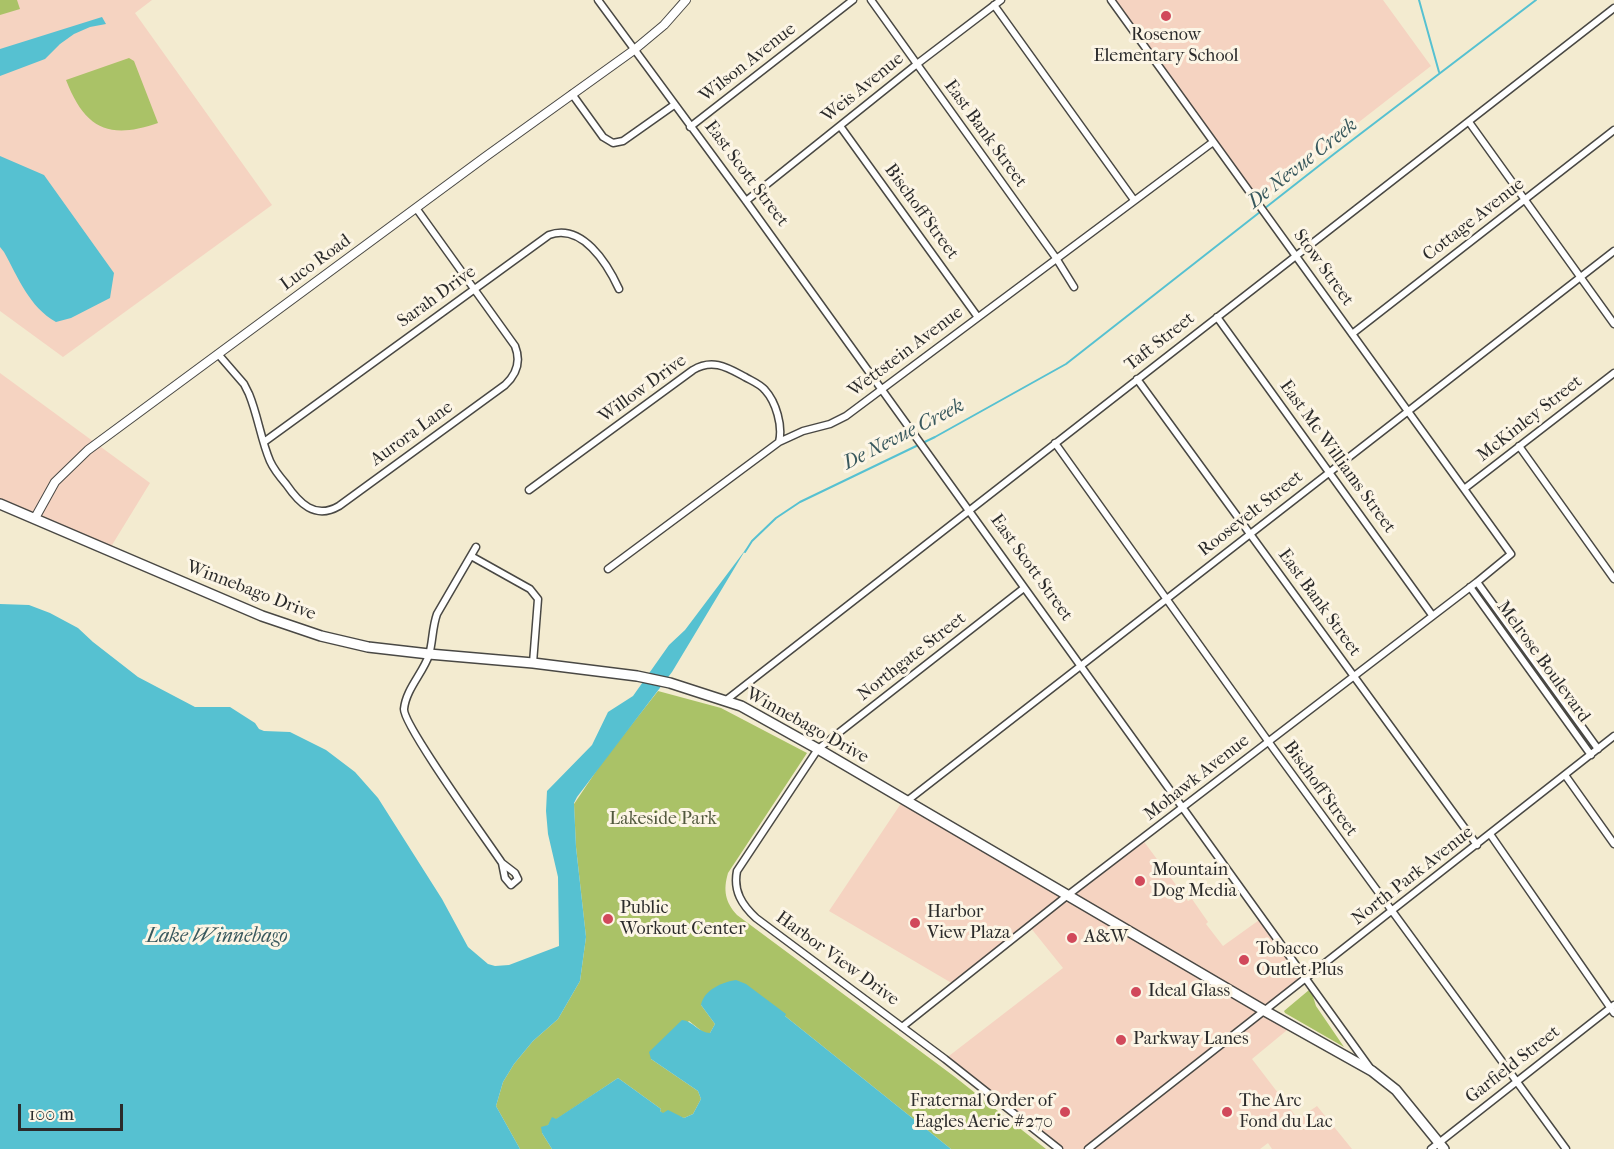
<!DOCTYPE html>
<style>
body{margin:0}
#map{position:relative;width:1614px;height:1149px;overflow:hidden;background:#f3ebd0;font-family:"IM FELL French Canon",serif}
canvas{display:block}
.scale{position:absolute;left:18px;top:1104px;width:105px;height:27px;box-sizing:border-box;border:3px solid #2b2b2b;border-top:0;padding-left:8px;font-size:18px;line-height:21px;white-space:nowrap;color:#2b2b2b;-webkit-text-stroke:4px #fcf5e5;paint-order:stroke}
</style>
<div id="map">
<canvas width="1614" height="1149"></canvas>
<div class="scale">100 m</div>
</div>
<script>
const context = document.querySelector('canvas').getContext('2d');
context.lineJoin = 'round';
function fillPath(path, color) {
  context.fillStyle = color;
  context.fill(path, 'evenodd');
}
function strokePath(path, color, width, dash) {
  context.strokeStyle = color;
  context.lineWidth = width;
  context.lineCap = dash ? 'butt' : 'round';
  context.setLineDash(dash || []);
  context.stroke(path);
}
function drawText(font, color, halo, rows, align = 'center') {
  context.font = font + ' "IM FELL French Canon",serif';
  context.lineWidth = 6;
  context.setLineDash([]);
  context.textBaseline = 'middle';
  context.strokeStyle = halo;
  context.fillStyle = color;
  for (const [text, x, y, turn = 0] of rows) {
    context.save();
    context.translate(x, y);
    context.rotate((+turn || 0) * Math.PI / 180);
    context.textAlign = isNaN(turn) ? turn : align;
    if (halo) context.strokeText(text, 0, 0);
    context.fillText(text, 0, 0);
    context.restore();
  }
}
fillPath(new Path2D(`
 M0,0h152l-17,13 137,192 -209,152 -63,-46z
 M1111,0h272l48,66 -175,136z
 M0,373l150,110 -41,67 -109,-46z
 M904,799l164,96 74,-56 46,62 4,-2 16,23 -2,2 17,22 39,-28 45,60 -42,33 27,15 -40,33 46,60 19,-13 35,43h-80l-4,-6 -8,6h-201l-114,-90 118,-91 -33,-41 -75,58 -126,-74z`), '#f5d3c1');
fillPath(new Path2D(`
 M0,0h17l3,9 -20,6z
 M129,58l5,3 24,62c-49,17 -73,6 -92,-43z
 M658,691l63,17 86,45 -79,120c-5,17 -3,29 9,42l218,162 91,72h-95l-166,-133 -84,-11 14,19 -5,9h-6l-15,-12 -38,38 47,32 3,8 -8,15 -9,4 -18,-6 -3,2 -3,-3 1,-2 -43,-31 -70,47 -6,8 10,16h-32l-24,-43 7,-24 11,-18 19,-23 25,-22 22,-38 6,-44 -10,-90 -2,-43 29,-43z
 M1309,990l3,3 4,13 28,41 -59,-34 -1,-2z`), '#aac267');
fillPath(new Path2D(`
 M102,17l4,7 -16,3 -16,7 -14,10 -15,15 -45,17v-27z
 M0,156l44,19 70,98 -4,25 -39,20 -15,4c-27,-15 -38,-45 -52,-70l-4,-5z
 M746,549l-74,123 -95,125 -3,6 2,44 10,90 -6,44 -22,38 -25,22 -19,23 -11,18 -7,24 24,43h-520v-545l29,1 21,8 28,15 15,14 45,35 57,30h35l25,16 4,6 5,2 26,1 36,18 29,22 23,26 64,101 26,48 20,17 7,2 14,-1 50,-19 -1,-69 -10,-43 -2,-23 1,-20 45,-46 16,-33 25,-16 36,-51 16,-15z
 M736,980l10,4 40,30 -1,2 166,133h-399l-10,-16 -1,-6 7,-2 4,-8 4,2 62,-41 43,31 -1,2 3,2 5,-3 16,8 9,-4 8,-15 -3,-8 -47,-32 -2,-7 33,-32c11,1 17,13 28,13l5,-9 -14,-19c3,-15 21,-23 35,-25z`), '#56c1d1');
strokePath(new Path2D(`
 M1419,0l20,72
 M745,552l7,-11 24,-23 24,-16 135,-65 131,-73 268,-210 202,-154`), '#56c1d1', 2);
const minor = new Path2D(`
 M598,0l148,201 624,867
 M871,0l185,258 18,29
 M994,5l140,195
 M572,94l31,43 10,6 10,-2 51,-36
 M1469,122l145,202
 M840,126l137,190
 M690,127l163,-127
 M746,201l171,-137 84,-64
 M1217,317l215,298
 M1352,334l262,-204
 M218,354l26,30 5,10c9,22 12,46 21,67 4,9 10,16 16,23 13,19 29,36 53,22l166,-121c12,-11 16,-24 10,-39l-99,-138
 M1137,379l340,466
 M264,442l285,-207c33,-12 58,28 70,54
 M1055,443l218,305 293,401
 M1519,446l95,133
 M1464,489l150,-116
 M529,490l164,-120c20,-12 35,-2 52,7 7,4 15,7 20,13 11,12 18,36 14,52
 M476,547l-39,67c-5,14 -4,27 -8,41 -6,18 -23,34 -25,54 -1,16 84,133 98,154l13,10 3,6 -7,6 -6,-7 -3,-15
 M471,556l59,33 8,10 -5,64
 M608,569l171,-127 24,-11 27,-7 16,-8 367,-274
 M1477,582l121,167
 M1470,587l121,168
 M1024,588l-206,161 -81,122c-4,20 5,34 19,47l189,141 114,90
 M725,701l889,-693
 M1565,775l49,69
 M907,801l707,-550
 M1490,834l124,179
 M902,1027l166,-132 409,-313 34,-28 -400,-554
 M1088,1149l526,-413
 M1431,1149l183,-144`);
const tertiary = new Path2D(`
 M35,518l20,-36 33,-32 397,-293 149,-107 30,-25 22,-25`);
const secondary = new Path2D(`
 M0,504l262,112 59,20 47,11 61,7 104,9 104,13 33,7 71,23 77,43 447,262 107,60 24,19 48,59`);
strokePath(minor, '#494844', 9);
strokePath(tertiary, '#494844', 10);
strokePath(secondary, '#494844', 12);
strokePath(minor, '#fff', 6);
strokePath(tertiary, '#fff', 8);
strokePath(secondary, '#fff', 9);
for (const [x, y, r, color] of [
 [1166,16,6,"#d1495b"],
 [1140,881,6,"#d1495b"],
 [608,919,6,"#d1495b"],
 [915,923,6,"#d1495b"],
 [1072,938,6,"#d1495b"],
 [1244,960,6,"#d1495b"],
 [1136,992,6,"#d1495b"],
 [1121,1040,6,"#d1495b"],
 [1065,1112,6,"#d1495b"],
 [1227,1112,6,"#d1495b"]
]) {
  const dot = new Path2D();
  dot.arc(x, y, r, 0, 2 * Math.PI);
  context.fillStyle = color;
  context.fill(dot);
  strokePath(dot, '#fcf5e5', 2);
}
drawText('18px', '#2b2b2b', '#fcf5e5', [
 ["Rosenow",1166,36,"center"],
 ["Elementary School",1166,57,"center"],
 ["Mountain",1152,871],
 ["Dog Media",1152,892],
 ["Public",620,909],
 ["Workout Center",620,930],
 ["Harbor",927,913],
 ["View Plaza",927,934],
 ["A&W",1084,938],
 ["Tobacco",1256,950],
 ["Outlet Plus",1256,971],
 ["Ideal Glass",1148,992],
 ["Parkway Lanes",1133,1040],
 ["Fraternal Order of",1053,1102,"right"],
 ["Eagles Aerie #270",1053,1123,"right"],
 ["The Arc",1239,1102],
 ["Fond du Lac",1239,1123]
], 'left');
drawText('18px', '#2b2b2b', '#fcf5e5', [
 ["Wilson Avenue",748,63,-38],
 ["Weis Avenue",863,88,-39],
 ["East Bank Street",985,134,54],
 ["East Scott Street",746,174,53],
 ["Bischoff Street",921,212,54],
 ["Cottage Avenue",1474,220,-38],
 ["Luco Road",316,263,-36],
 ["Stow Street",1323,268,54],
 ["Sarah Drive",437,297,-36],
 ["Taft Street",1160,342,-38],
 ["Wettstein Avenue",906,352,-37],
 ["Willow Drive",643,389,-36],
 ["McKinley Street",1530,419,-38],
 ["Aurora Lane",412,434,-36],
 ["East Mc Williams Street",1337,457,54],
 ["Roosevelt Street",1251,514,-38],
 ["East Scott Street",1031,568,54],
 ["Winnebago Drive",251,591,21],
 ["East Bank Street",1319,603,54],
 ["Northgate Street",912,657,-38],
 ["Melrose Boulevard",1543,662,54],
 ["Winnebago Drive",807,726,29],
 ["Mohawk Avenue",1197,778,-38],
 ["Bischoff Street",1320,789,54],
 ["North Park Avenue",1413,876,-38],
 ["Harbor View Drive",837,959,36],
 ["Garfield Street",1513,1065,-38]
]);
drawText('18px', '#51583d', '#fcf5e5', [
 ["Lakeside Park",663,820]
]);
drawText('italic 20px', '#38585d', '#fcf5e5', [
 ["De Nevue Creek",1303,164,-38],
 ["De Nevue Creek",904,435,-27],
 ["Lake Winnebago",217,937]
]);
</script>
